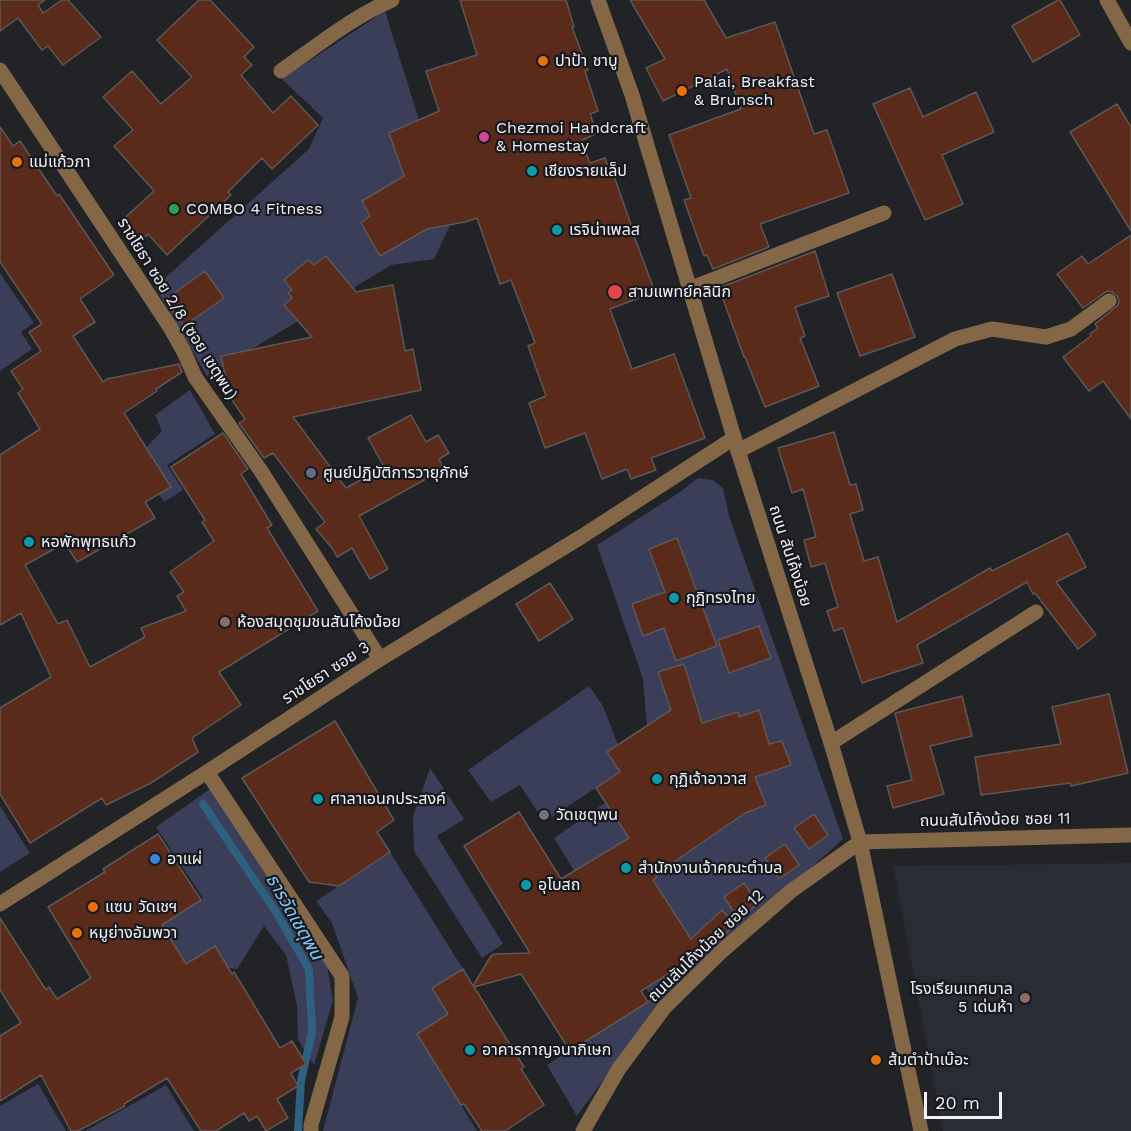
<!DOCTYPE html>
<meta charset="utf-8">
<style>
body{margin:0}
#map{position:relative;width:1131px;height:1131px;overflow:hidden;background:#222327;font-family:"Work Sans",sans-serif}
canvas{display:block}
.scale{position:absolute;left:924px;top:1092px;width:78px;height:27px;box-sizing:border-box;border:3px solid #f0f1f4;border-top:0;padding-left:8px;font-size:18px;line-height:21px;white-space:nowrap;color:#f0f1f4;-webkit-text-stroke:4px #18191e;paint-order:stroke}
</style>
<div id="map">
<canvas width="1131" height="1131"></canvas>
<div class="scale">20 m</div>
</div>
<script>
const context = document.querySelector('canvas').getContext('2d');
context.lineJoin = 'round';
function fillPath(path, color) {
  context.fillStyle = color;
  context.fill(path, 'evenodd');
}
function strokePath(path, color, width, dash) {
  context.strokeStyle = color;
  context.lineWidth = width;
  context.lineCap = dash ? 'butt' : 'round';
  context.setLineDash(dash || []);
  context.stroke(path);
}
function drawText(font, color, halo, rows, align = 'center') {
  context.font = font + ' "Work Sans","Noto Sans Thai",sans-serif';
  context.lineWidth = 4.5;
  context.setLineDash([]);
  context.textBaseline = 'middle';
  context.strokeStyle = halo;
  context.fillStyle = color;
  for (const [text, x, y, turn = 0] of rows) {
    context.save();
    context.translate(x, y);
    context.rotate((+turn || 0) * Math.PI / 180);
    context.textAlign = isNaN(turn) ? turn : align;
    if (halo) context.strokeText(text, 0, 0);
    context.fillText(text, 0, 0);
    context.restore();
  }
}
fillPath(new Path2D(`
 M1131,863v268h-188l-50,-265z`), '#292b35');
fillPath(new Path2D(`
 M385,11l66,212 -17,36 -43,6 -184,111 -52,-89 154,-138 14,-31 -41,-39z
 M0,273l34,50 -13,9 11,17 -32,22z
 M190,390l25,44 -48,31 16,25 -19,12 -28,-44 26,-27 -7,-16z
 M698,478l15,2 10,8 6,28 114,323 -186,166 -80,111 -30,-51 105,-67 -98,-160 51,-35 8,10 34,-87 -4,-47 -46,-134 83,-53z
 M589,686l14,20 15,39 -11,7 13,20 -76,50 -24,-37 -29,17 -23,-32z
 M430,768l34,51 -27,17 66,108 -21,14 -68,-107 -1,-34z
 M210,789l116,171 7,40 -19,65 -16,-25 -1,-34 -11,-51 -22,-29 -27,43 -9,-1 -14,-22 -28,18 -24,-40 41,-26 -47,-71z
 M0,806l30,47 -30,19z
 M390,852l73,117 -31,19 16,26 -31,20 60,97h-154l35,-133 -26,-75 -16,-22z
 M38,1084l28,47h-66v-25z
 M166,1085l28,46h-109z`), '#3a3e59');
strokePath(new Path2D(`
 M203,804l73,108 33,57 3,63 -11,49 -3,50`), '#2e6080', 8);
const building = new Path2D(`
 M0,0h45l-7,5 5,8 19,-13h6l33,37 -38,28 -15,-19 -6,4 -24,-32 -18,13z
 M199,0h11l44,47 -10,10 8,8 -11,10 32,38 18,-17 27,29 -46,44 -10,-11 -34,34 3,3 -64,60 -19,-21 -11,10 -19,-20 36,-33 -40,-45 19,-16 -30,-33 29,-26 29,33 31,-27 -35,-37z
 M460,0h106l8,27h-2l16,43 -3,1 13,40 -8,3 7,19 -16,8 9,22 15,-5 7,19 2,-1 21,60h-1l21,56 -45,17 22,60 42,-15 31,84 -54,20 5,12 -25,9 -4,-10 -25,10 -17,-46 -40,15 -16,-45 17,-7 -18,-50 7,-3 -24,-63 -11,4 -23,-66 -12,4 -38,7 -47,27 -19,-33 9,-7 -8,-15 42,-25 -15,-43 50,-22 -13,-40 51,-16z
 M630,0h74l22,38 49,-16 39,112 13,-4 22,63 -89,31 9,23 -56,22 -6,-14 -3,1 -20,-56 7,-2 -22,-63 72,-26 -14,-40 -64,32 -17,-33 19,-9z
 M1058,0h2l20,35 -47,27 -21,-36z
 M910,88l13,29 53,-25 18,40 -52,23 21,49 -38,16 -52,-116z
 M1117,104l14,23v104l-61,-99z
 M0,127l13,19 7,-5 37,55 2,-2 55,81 -34,24 15,23 -22,14 30,46 4,-3 72,-15 3,8 -26,17 1,2 -33,22 47,74 -26,15 10,16 -78,44 -12,-19 -40,22 33,59 9,-4 23,47 55,-30 -4,-9 45,-17 -9,-15 7,-4 -14,-20 44,-31 -12,-19 3,-2 -34,-53 52,-34 25,36 -7,5 31,51 -5,3 51,83 -99,61 22,33 -49,33 6,14 -47,31 -45,22 -4,-7 -72,45 -30,-49v-86l51,-31 -30,-64 -21,12v-170l40,-26 -22,-36 5,-4 -12,-18 30,-20 -12,-19 13,-8 -42,-62z
 M1131,235v184l-28,-38 -14,10 -26,-34 28,-21 -1,-2 8,-6 -3,-4 23,-19 1,-4 -2,-5 -5,-4 -5,-1 -24,17 -26,-34 25,-18 6,8z
 M815,251l14,45 -34,11 10,29 -5,2 19,48 -54,21 -20,-50h-1l-25,-69z
 M326,256l30,36 37,-7 12,66 8,-2 8,41 -128,27 53,71 38,-21 -16,-29 43,-23 15,27 12,-7 11,18 -10,6 5,10 -85,47 29,53 -18,10 -18,-31 -15,9 -5,-9 -16,-19 9,-7 -52,-69 -9,5 -25,-35 6,-4 -15,-22 -9,-41 91,-19 -28,-32 8,-7 -4,-5 4,-3 -8,-10 24,-20 6,5z
 M205,271l19,27 -40,28 -19,-26z
 M892,274l23,63 -55,19 -23,-63z
 M834,432l16,53 6,-1 7,26 -13,4 14,47 14,-4 19,65 93,-54 2,3 76,-38 18,34 -30,15 40,53 -18,14 -43,-56 -2,1 -6,-12 -110,63 6,18 -61,20 -19,-55 -9,3 -7,-20 11,-4 -13,-44 -14,4 -7,-27 12,-3 -13,-48 -11,4 -14,-45z
 M677,538l40,108 -41,15 -12,-33 -21,8 -11,-32 33,-12 -16,-43z
 M550,583l23,36 -34,22 -23,-37z
 M759,626l12,32 -42,15 -11,-33z
 M684,664l18,59 36,-11 1,5 20,-7 10,34 13,-3 9,24 -36,12 11,28 -21,8 -90,62 2,2 -4,3 38,59 31,-29 13,14 -22,22 -72,45 7,11 -78,49 -49,-77 -47,13 50,80 -3,2 23,36 -39,26h-23l-18,-27 -3,1 -44,-71 31,-20 -16,-26 31,-19 10,17 16,-27 3,-4 4,-1 34,-1 -66,-107 55,-34 42,67 68,-41 -33,-50 24,-16 -13,-20 64,-42 -13,-38z
 M1109,694l19,79 -57,13 -1,-3 -89,12 -6,-38 86,-13 -9,-37z
 M962,696l10,40 -42,10 14,48 -51,14 -6,-22 25,-6 -17,-67z
 M335,721l59,99 -17,12 13,20 -51,34 -30,-4 -67,-104z
 M814,814l14,21 -19,14 -15,-21z
 M158,834l43,66 -39,25 24,39 29,-18 17,28 2,-2 46,76 12,-7 14,23 -15,9 7,13 -21,13 11,19 -22,13 -9,-15 -8,5 -5,-8 -28,18h-15l-34,-53 -43,26 1,2 -47,25h-7l-30,-56 -41,26v-65l21,-13 -21,-33v-72l46,72 3,-3 8,12 34,-21 -43,-71 57,-35 -2,-3z
 M785,844l14,21 -20,14 -14,-21z
 M744,883l14,21 -20,14 -14,-21z`);
fillPath(building, '#5a2b1a');
strokePath(building, '#5d5755', 1.5);
strokePath(new Path2D(`
 M1107,0l24,43
 M0,70l170,257 14,25 11,25 66,94 119,188
 M281,71c36,-25 71,-54 111,-71
 M689,289l195,-76
 M738,451l217,-112 37,-10 54,8 25,-8 38,-28
 M831,743l205,-131
 M207,772l135,204v41l-31,108v6
 M0,904l207,-132 173,-113 201,-122 153,-99
 M583,1131l35,-61 46,-62 58,-57 69,-60 69,-49 271,-7`), '#846746', 15);
strokePath(new Path2D(`
 M598,0l34,95 106,356 93,292 29,99 61,289`), '#846746', 15);
for (const [x, y, r, color] of [
 [543,61,6,"#e8710a"],
 [682,91,6,"#e8710a"],
 [484,137,6,"#d1479c"],
 [17,162,6,"#e8710a"],
 [532,171,6,"#0f9aa8"],
 [174,209,6,"#2e9e5b"],
 [557,230,6,"#0f9aa8"],
 [615,292,8,"#e0444e"],
 [311,473,6,"#5c6f8a"],
 [29,542,6,"#0f9aa8"],
 [674,598,6,"#0f9aa8"],
 [225,622,6,"#8d6e63"],
 [657,779,6,"#0f9aa8"],
 [318,799,6,"#0f9aa8"],
 [544,815,6,"#6b7280"],
 [155,859,6,"#3f7fe0"],
 [626,868,6,"#0f9aa8"],
 [526,885,6,"#0f9aa8"],
 [93,907,6,"#e8710a"],
 [77,933,6,"#e8710a"],
 [1025,998,6,"#8d6e63"],
 [470,1050,6,"#0f9aa8"],
 [876,1060,6,"#e8710a"]
]) {
  const dot = new Path2D();
  dot.arc(x, y, r, 0, 2 * Math.PI);
  context.fillStyle = color;
  context.fill(dot);
  strokePath(dot, '#18191e', 2);
}
drawText('16px', '#f0f1f4', '#18191e', [
 ["ปาป้า ชาบู",555,61],
 ["Palai, Breakfast",694,82],
 ["& Brunsch",694,100],
 ["Chezmoi Handcraft",496,128],
 ["& Homestay",496,146],
 ["แม่แก้วภา",29,162],
 ["เชียงรายแล็ป",544,171],
 ["COMBO 4 Fitness",186,209],
 ["เรจิน่าเพลส",569,230],
 ["สามแพทย์คลินิก",628,292],
 ["ศูนย์ปฏิบัติการวายุภักษ์",323,473],
 ["หอพักพุทธแก้ว",41,542],
 ["กุฏิทรงไทย",686,598],
 ["ห้องสมุดชุมชนสันโค้งน้อย",237,622],
 ["กุฏิเจ้าอาวาส",669,779],
 ["ศาลาเอนกประสงค์",330,799],
 ["วัดเชตุพน",556,815],
 ["อาแผ่",167,859],
 ["สำนักงานเจ้าคณะตำบล",638,868],
 ["อุโบสถ",538,885],
 ["แซบ วัดเชฯ",105,907],
 ["หมูย่างอัมพวา",89,933],
 ["โรงเรียนเทศบาล",1013,989,"right"],
 ["5 เด่นห้า",1013,1007,"right"],
 ["อาคารกาญจนาภิเษก",482,1050],
 ["ส้มตำป้าเบ๊อะ",888,1060]
], 'left');
drawText('16px', '#f0f1f4', '#18191e', [
 ["ราชโยธา ซอย 2/8 (ซอย เชตุพน)",177,309,58],
 ["ถนน สันโค้งน้อย",790,556,72],
 ["ราชโยธา ซอย 3",326,673,-33],
 ["ถนนสันโค้งน้อย ซอย 11",995,820,-1],
 ["ถนนสันโค้งน้อย ซอย 12",706,946,-44]
]);
drawText('italic 18px', '#7ecbfd', '#18191e', [
 ["ธารวัดเชตุพน",294,917,60]
]);
</script>
